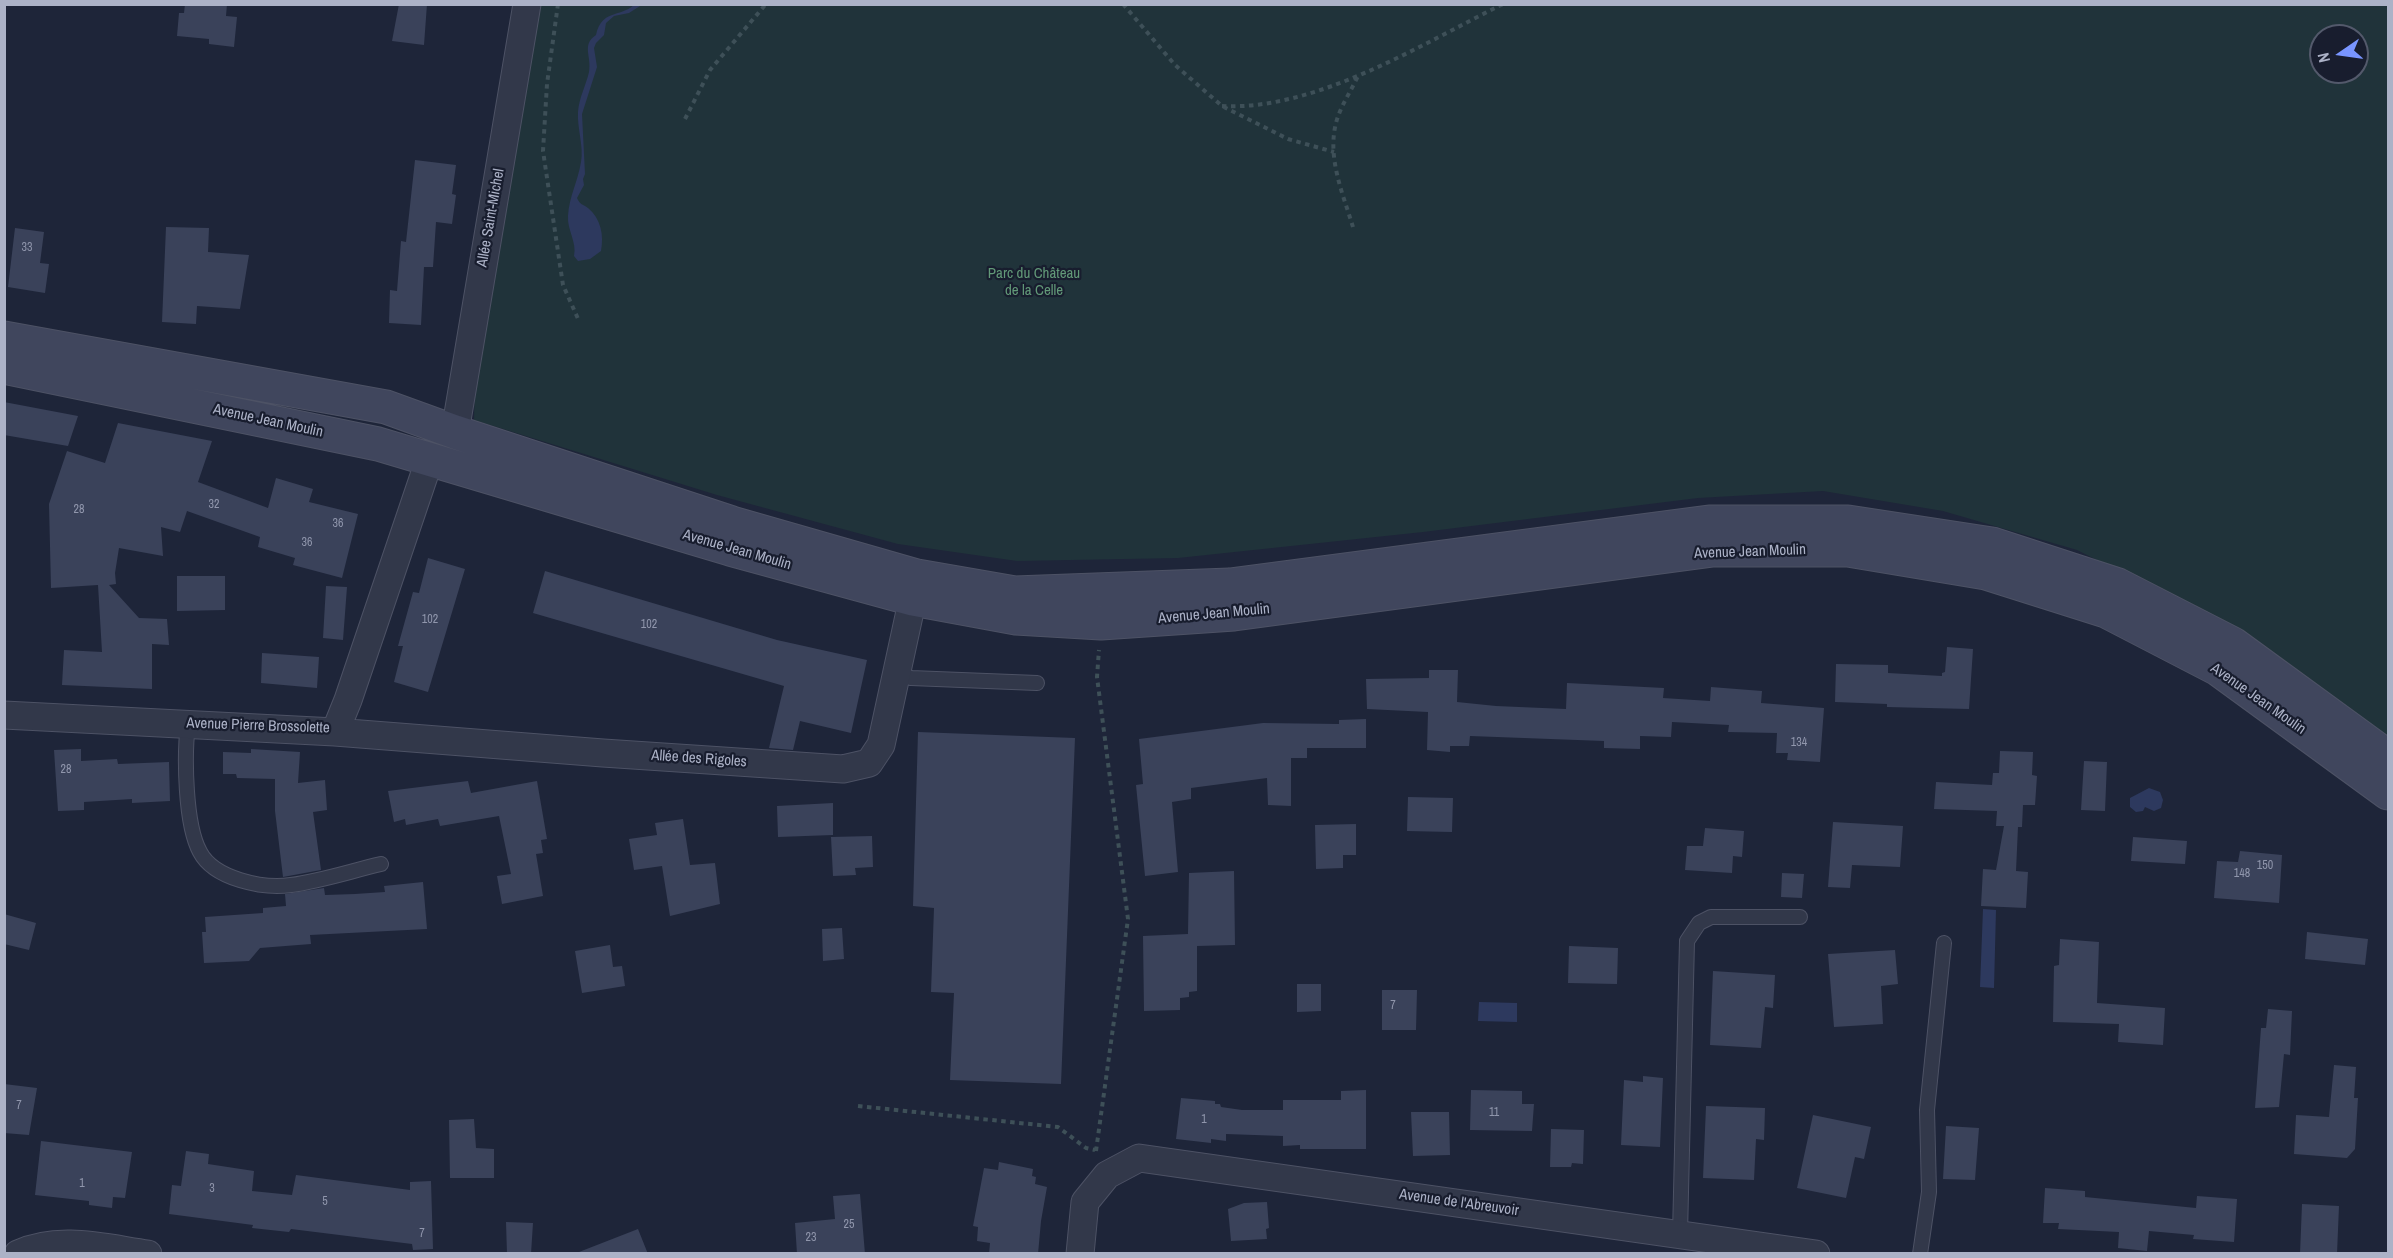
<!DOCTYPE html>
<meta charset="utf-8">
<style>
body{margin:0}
#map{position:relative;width:2393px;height:1258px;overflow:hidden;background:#1e2539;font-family:"Archivo Narrow",sans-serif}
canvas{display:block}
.frame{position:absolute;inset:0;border:6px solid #acb2c7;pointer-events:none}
.north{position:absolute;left:2309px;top:24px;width:60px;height:60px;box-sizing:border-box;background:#181d2e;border:2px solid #53596b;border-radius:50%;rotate:257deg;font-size:16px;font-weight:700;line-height:24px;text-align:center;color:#acb2c7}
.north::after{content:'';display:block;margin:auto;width:21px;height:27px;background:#7995ff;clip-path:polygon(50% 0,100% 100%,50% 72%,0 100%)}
</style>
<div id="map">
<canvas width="2393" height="1258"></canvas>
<div class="frame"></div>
<div class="north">N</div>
</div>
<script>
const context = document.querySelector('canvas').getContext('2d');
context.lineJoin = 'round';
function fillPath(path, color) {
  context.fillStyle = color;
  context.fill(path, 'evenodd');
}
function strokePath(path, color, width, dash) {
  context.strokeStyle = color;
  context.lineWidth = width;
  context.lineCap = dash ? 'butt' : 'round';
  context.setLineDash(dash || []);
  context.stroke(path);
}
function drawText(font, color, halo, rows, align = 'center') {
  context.font = font + ' "Archivo Narrow",sans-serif';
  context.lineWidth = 4.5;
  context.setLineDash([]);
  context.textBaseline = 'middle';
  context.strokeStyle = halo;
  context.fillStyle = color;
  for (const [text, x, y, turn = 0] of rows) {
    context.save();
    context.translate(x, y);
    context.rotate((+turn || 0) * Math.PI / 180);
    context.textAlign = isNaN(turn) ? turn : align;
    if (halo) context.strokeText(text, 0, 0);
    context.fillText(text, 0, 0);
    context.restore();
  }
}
fillPath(new Path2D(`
 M537,5h1851v733l-177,-121 -134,-67 -134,-39 -120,-20 -125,7 -275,34 -245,26 -161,3 -119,-17 -181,-49 -243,-75 1,-39zM2321,36h36v36h-36z`), '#20333a');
fillPath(new Path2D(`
 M634,5l6,1 -11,7 -15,3 -8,7 -2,12 -8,8 -2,5 3,19 -15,47 3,60 -2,5 1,6 -7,13c3,7 6,6 11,10 13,11 16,27 13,43l-11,8 -12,2 -4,-5c3,-14 -7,-26 -6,-40 1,-19 10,-35 13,-54 3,-15 -4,-34 -3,-50 1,-14 8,-27 11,-40 3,-16 -8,-27 7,-37 6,-26 23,-17 38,-30z
 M2149,788l11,4 3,8 -2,8 -7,3 -9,-4 -2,4 -7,1 -6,-5v-9z
 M1983,909l13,1 -2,78 -14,-1z
 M1479,1002l38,1v19l-39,-1z`), '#2d395e');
fillPath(new Path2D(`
 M185,4h42l-1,12 11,1 -3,30 -25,-3v-5l-32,-3 2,-23h5z
 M399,4h28l-3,41 -32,-4z
 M415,160l41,5 -4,29 4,1 -4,29 -16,-2 -3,45h-9l-3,58 -32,-2 1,-33 7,1 4,-50 5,1z
 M166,227l43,1 -1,24 41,3 -9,54 -43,-3 -1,18 -34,-2z
 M15,228l29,4 -4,31 9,1 -4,29 -37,-6z
 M4,402l74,14 -10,30 -64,-11z
 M118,423l94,18 -14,41 70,26 8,-30 37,11 -4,13 49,12 -16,64 -49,-13 2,-7 -37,-11 2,-10 -73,-26 -7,21 -19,-5 2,29 -44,-8 -4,25 1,11 -7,1 30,33 28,1 2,26 -17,-1v45l-90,-4 2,-35 38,2 -4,-67 -47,3 -2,-84 18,-53 38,12z
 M428,558l37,11 -37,123 -34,-10 9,-36h-5l15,-54 6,1z
 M545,571l232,69 90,20 -16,73 -51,-12 -7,29 -24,-2 15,-62 -251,-73z
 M177,576h48v34l-48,1z
 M326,586l21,1 -4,53 -20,-2z
 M1947,647l26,2 -4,60 -82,-2v-3l-52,-2 1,-38 52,1v8l54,3v-3l3,-1z
 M262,653l57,4 -2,31 -56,-5z
 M1429,670h29l-1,32 39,4 70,3 1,-26 97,5 -1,10 47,3 1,-14 51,4 -1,12 63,5 -4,54 -33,-2 1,-7h-12l1,-20 -49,-1 1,-7 -57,-3 -1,15 -31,-1v13l-36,-1v-7l-134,-5 -1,10h-19v6l-23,-2 1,-38 -61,-3 -1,-30 63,-1z
 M1366,719v29h-59v10h-16v48l-23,-1 -1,-27 -76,10v11l-19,3 6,70 -33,4 -9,-91 7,-1 -4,-45 124,-16 76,1v-4z
 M918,732l157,6 -14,346 -111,-4 4,-87 -23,-1 3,-84 -21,-2z
 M81,749v12l36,-2 1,5 51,-2 1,39 -38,2v-4l-48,3v8l-26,1 -4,-61z
 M251,749l49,3 -2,31 27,-3 2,30 -14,2 8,58 -38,7 -8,-66v-32l-38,-1 -1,-4h-13v-22l28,1z
 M2000,751l33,1 -1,23 5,1 -2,29h-12l-1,22h-4l-2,44 12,1 -2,36 -45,-2 2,-37 13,1 8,-44h-8l1,-15 -63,-2 2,-27 56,3 1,-12h6z
 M2084,761l23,1 -2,49 -24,-1z
 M468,781l3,12 66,-12 10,58 -6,1 2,13 -7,1 7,42 -41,8 -5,-28 14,-2 -12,-58 -59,10 -2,-7 -32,6 -1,-6 -11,3 -6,-31z
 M1408,797l45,1 -1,34 -45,-1z
 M833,803v32l-55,2 -1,-31z
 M683,819l7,46 25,-2 5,41 -50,12 -8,-50 -28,4 -5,-31 28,-4 -2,-12z
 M1833,822l70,4 -3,41 -48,-2 -2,23 -22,-1z
 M1356,824v31h-13v13l-27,1 -1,-44z
 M1705,828l39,3 -2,26 -9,-1 -1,17 -47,-3 2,-24h16z
 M872,836l1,31 -18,1 1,7 -23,1 -2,-39z
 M2133,837l54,4 -2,23 -54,-3z
 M2240,851l42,4 -3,48 -65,-5 3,-37 21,1z
 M1234,871l1,74 -38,1v45l-8,1v5l-9,1v12l-36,1 -1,-75 45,-2 1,-61z
 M1782,873l22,1 -2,24 -21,-1z
 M423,882l4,47 -117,6 1,9 -51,4 -11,13 -45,2 -2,-31h4l-1,-15 58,-4v-5l23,-2 -1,-12 39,-6 1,7 30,-1 30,-2 -1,-6z
 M4,914l32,9 -7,27 -25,-6z
 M842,928l2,31 -21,2 -1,-32z
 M2307,932l61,7 -3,26 -60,-6z
 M2060,939l39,3 -2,61 68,5 -2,37 -45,-3 1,-18 -66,-2 1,-56 5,-1z
 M610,945l3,22 9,-1 3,20 -43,7 -7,-42z
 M1569,946l49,2 -1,36 -49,-1z
 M1895,950l3,34 -17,2 2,38 -49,3 -6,-73z
 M1713,971l62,4 -2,33 -8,-1 -4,41 -51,-3z
 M1297,984h24v27l-24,1z
 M1382,990h35l-1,40h-34z
 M2268,1009l24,2 -2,44 -6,-1 -5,53 -24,1 6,-80h5z
 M2334,1065l22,2 -2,31h4l-3,51 -8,9 -53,-4 2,-39 33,2z
 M1643,1076l20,2 -3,69 -39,-2 3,-65 19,2z
 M4,1084l33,4 -8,47 -25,-2z
 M1366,1090v59h-66v-4l-17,1v-10l-57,-2v7l-15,-2v4l-35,-4 5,-41 34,3v3h5l1,3 21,3h41v-10h58v-9z
 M1471,1090l51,1v13h12l-2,27 -62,-1z
 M1706,1106l59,2 -1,32 -8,-1 -2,41 -51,-2z
 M1411,1112h38l1,43 -37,1z
 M1813,1115l58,12 -7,32 -9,-2 -9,41 -49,-10z
 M474,1119l2,29 18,1v29h-44l-1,-58z
 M1946,1126l33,2 -4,52 -32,-1z
 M1551,1129l33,1 -1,34 -11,-1 -1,4h-21z
 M41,1141l91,11 -7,46 -12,-1 -1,11 -23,-3v-4l-54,-6z
 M186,1151l23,3 -1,10 46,7 -2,20 40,4 4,-20 114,15v-8l21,-1 2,68 -20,1 -1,-6 -121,-15 -2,3 -37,-4 1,-3 -84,-11 3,-29 9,1z
 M999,1162l34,7 -1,7 4,1 -1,7 12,3 -6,34 -3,33h-49l1,-11 -13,-2 1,-14 -5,-1 11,-58 14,2z
 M2045,1188l40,3v6l111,11 1,-12 40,3 -3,43 -41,-3 1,-4 -45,-4 -2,20 -29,-3 1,-16 -61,-3 1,-6h-16z
 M860,1194l5,60h-68l-2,-31 40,-4 -2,-23z
 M1267,1202l2,26 -3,1 1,10 -36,2 -3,-32 16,-6z
 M2302,1204l37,2 -2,48h-37z
 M506,1222l27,1 -2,31h-24z
 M638,1229l10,25h-69v-2z`), '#3a425a');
const service = new Path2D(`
 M897,674l14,4 126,5
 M188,724c-4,32 -3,101 12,128 14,27 63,37 91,33 30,-4 60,-14 90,-21
 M1680,1234l7,-293 12,-18 12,-6h89
 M1920,1254l9,-62 -2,-82 17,-167`);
const minor = new Path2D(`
 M455,432l72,-428
 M4,715l331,17 13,-32 81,-239
 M335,732l268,21 240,16 26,-6 12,-18 36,-166
 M18,1254c41,-19 87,-6 130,0
 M1080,1254l5,-52 22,-27 32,-17 677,96`);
const secondary = new Path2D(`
 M4,338l382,69 69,25 277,91 185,53 98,17 215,-8 479,-63h139l144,22 126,41 115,59 155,113
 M4,367l374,77 352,105 183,50 103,19 85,5 133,-9 479,-64h135l138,23 120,38 112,58 170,124`);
strokePath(service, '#4d5265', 16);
strokePath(minor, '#4d5265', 29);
strokePath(secondary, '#4d5265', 35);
strokePath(new Path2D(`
 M558,4l-11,80 -4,67 20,134 16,36
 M1123,4l52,61 47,41 66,33 46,13
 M1222,106c93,5 198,-61 281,-102
 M685,119l25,-49 56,-66
 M1353,227c-10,-33 -26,-69 -17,-104 4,-16 15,-32 22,-47
 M858,1106l200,21 28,21 9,2
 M1096,1151l32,-232 -31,-242 2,-27`), '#3e5058', 4, [4.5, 4.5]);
strokePath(service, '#32384a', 14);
strokePath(minor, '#32384a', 27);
strokePath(secondary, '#40465d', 33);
drawText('12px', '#9096ac', null, [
 ["33",27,248],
 ["32",214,505],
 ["28",79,510],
 ["36",338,524],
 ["36",307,543],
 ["102",430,620],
 ["102",649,625],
 ["134",1799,743],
 ["28",66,770],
 ["150",2265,866],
 ["148",2242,874],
 ["7",1393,1006],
 ["7",19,1106],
 ["11",1494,1113],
 ["1",1204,1120],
 ["1",82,1184],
 ["3",212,1189],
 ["5",325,1202],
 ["25",849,1225],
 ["7",422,1234],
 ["23",811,1238]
]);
drawText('15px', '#acb2c7', '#181d2e', [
 ["Allée Saint-Michel",491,218,-80],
 ["Avenue Jean Moulin",268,421,12],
 ["Avenue Jean Moulin",737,550,16],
 ["Avenue Jean Moulin",1750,552,-2],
 ["Avenue Jean Moulin",1214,614,-5],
 ["Avenue Jean Moulin",2258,699,35],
 ["Avenue Pierre Brossolette",258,726,2],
 ["Allée des Rigoles",699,759,4],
 ["Avenue de l'Abreuvoir",1459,1203,8]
]);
drawText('15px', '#629978', '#181d2e', [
 ["Parc du Château",1034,274],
 ["de la Celle",1034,291]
]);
</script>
